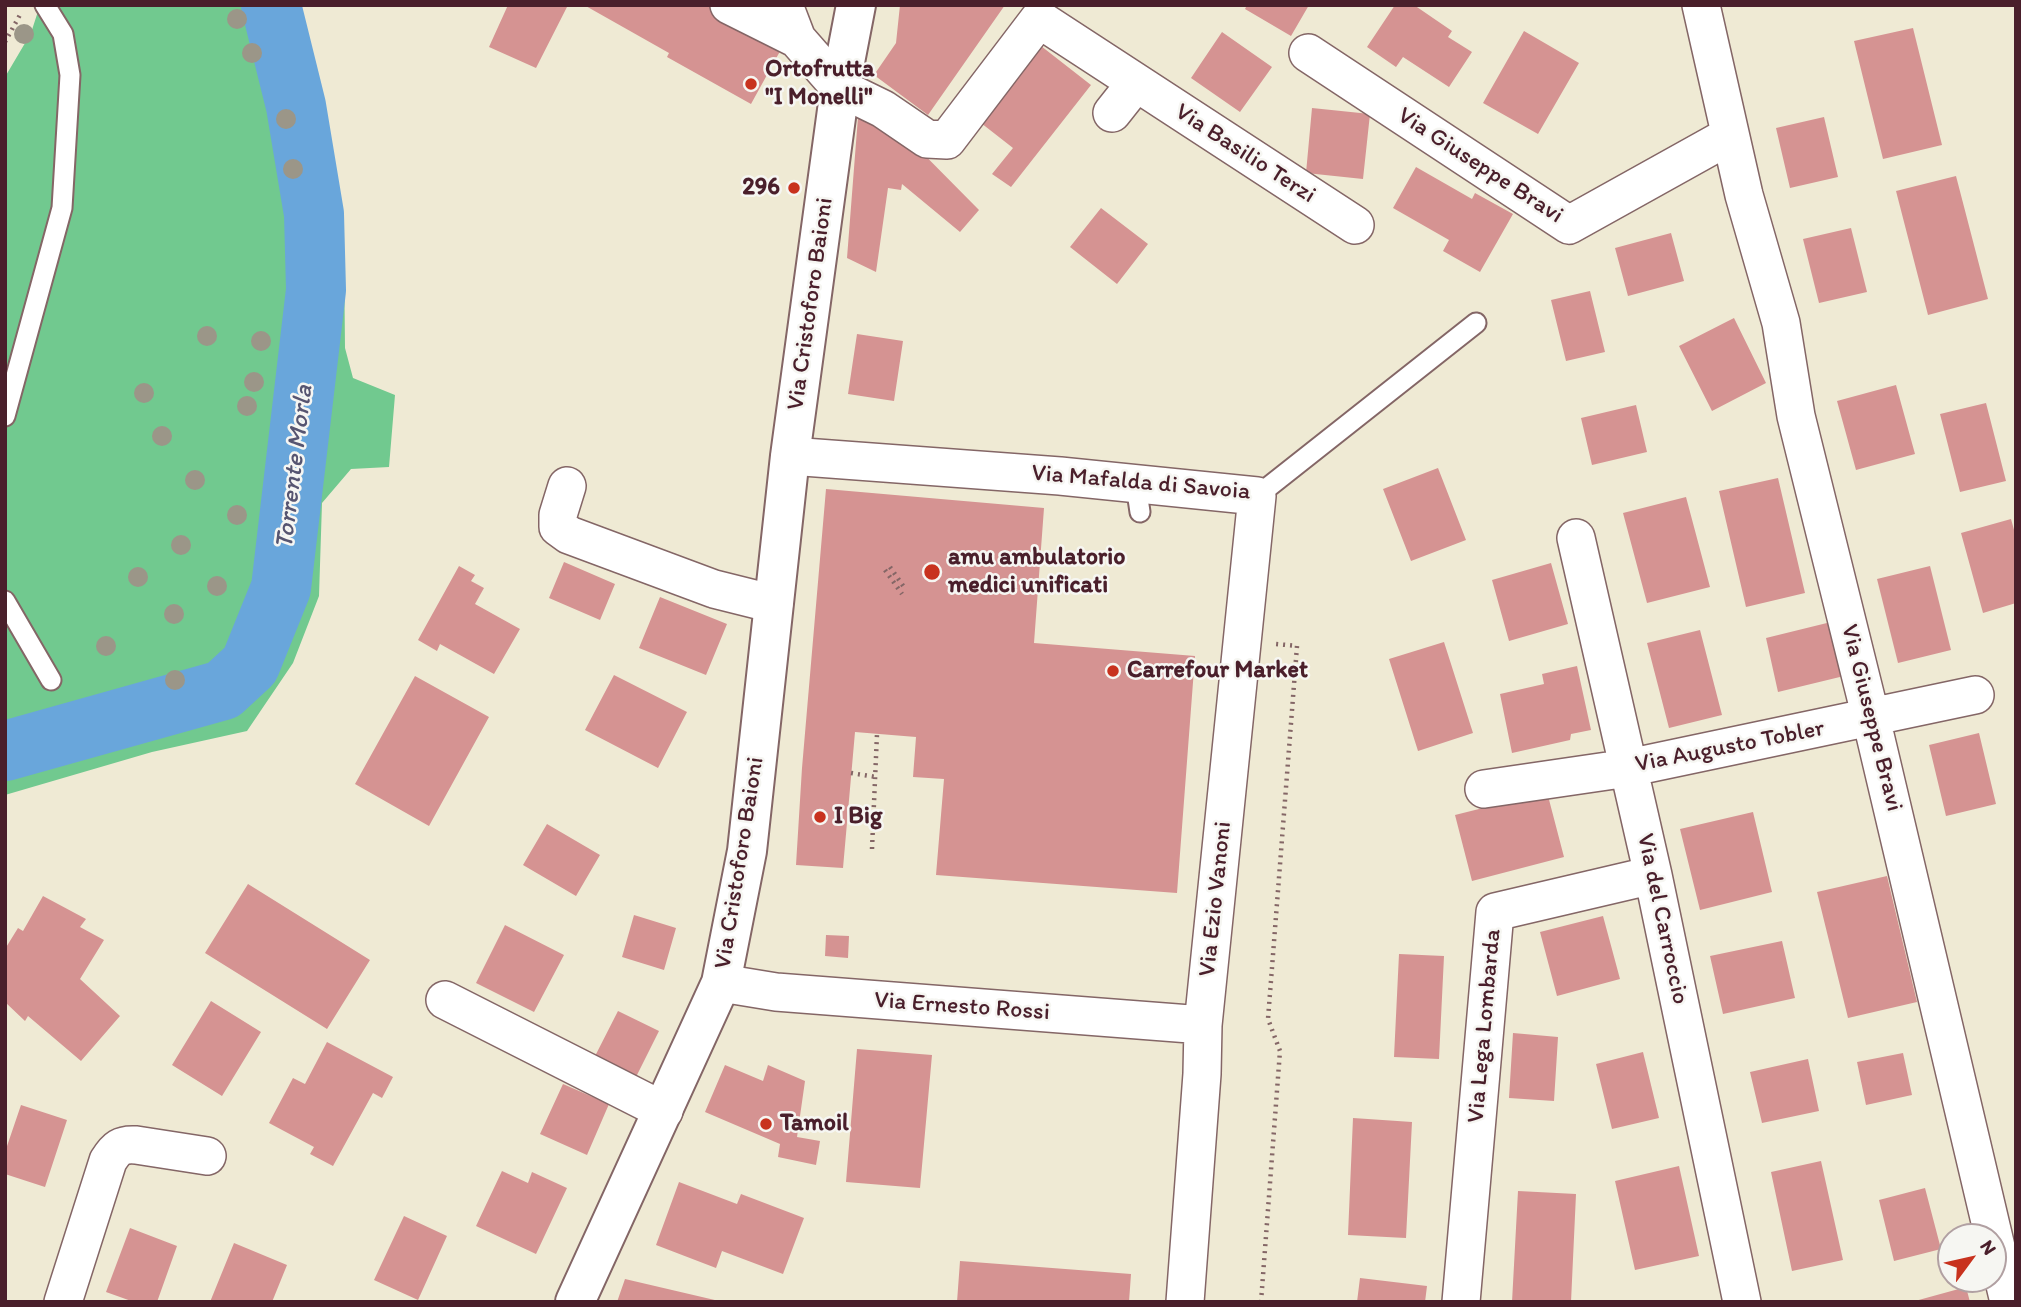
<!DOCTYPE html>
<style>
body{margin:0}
#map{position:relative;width:2021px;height:1307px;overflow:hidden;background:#efead4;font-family:Itim,sans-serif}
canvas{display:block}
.frame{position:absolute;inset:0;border:7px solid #4a1f2b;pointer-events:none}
.north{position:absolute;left:1937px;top:1223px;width:70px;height:70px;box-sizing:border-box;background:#f6f6f2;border:2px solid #b1a0a2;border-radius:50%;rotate:57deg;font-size:19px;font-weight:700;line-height:28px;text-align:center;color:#4a1f2b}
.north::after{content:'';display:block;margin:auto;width:24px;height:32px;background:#c8321e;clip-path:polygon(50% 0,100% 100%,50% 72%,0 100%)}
</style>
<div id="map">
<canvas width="2021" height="1307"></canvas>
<div class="frame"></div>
<div class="north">N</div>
</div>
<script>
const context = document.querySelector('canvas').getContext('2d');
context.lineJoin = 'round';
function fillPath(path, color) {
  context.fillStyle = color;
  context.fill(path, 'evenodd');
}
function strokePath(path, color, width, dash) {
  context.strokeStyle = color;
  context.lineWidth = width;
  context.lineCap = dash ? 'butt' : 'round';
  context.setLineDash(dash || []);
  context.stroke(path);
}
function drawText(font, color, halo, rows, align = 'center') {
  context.font = font + ' Itim,sans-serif';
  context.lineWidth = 5;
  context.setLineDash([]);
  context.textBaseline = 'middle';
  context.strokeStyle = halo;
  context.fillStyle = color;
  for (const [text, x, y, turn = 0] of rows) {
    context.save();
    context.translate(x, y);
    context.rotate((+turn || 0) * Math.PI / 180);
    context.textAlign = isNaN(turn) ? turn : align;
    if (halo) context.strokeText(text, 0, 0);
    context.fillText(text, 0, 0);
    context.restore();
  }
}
fillPath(new Path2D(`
 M40,5h208l23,65 15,88 34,-41 24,132 1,99 8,30 42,17 -6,72 -38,2 -29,34 -3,93 -26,67 -46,68 -95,21 -147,43v-718l26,-44z`), '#71c98f');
strokePath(new Path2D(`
 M5,751l218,-61 27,-25 31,-77 35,-298 -2,-76 -18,-108 -25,-101`), '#69a6db', 60);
fillPath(new Path2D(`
 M508,5h60l-32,63 -47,-21z
 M584,5h126l74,39 -33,60 -84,-47 2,-4z
 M900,5h105l-77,110 -54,-40 22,-32z
 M1247,5h62l-18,31 -46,-27z
 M1395,5h19l38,26 -4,6 24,15 -23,35 -46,-30 -7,10 -29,-20z
 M1913,28l29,117 -59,14 -29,-118z
 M1524,31l55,32 -41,71 -55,-31z
 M1222,32l50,35 -32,45 -49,-34z
 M1041,46l50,39 -80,102 -19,-13 21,-26 -32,-25z
 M1312,108l58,6 -7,65 -57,-6z
 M884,114l95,96 -19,22 -58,-48 -1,6 -13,-2 -12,84 -29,-14 11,-141z
 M1824,117l14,60 -48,11 -14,-60z
 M1416,167l56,32 3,-6 38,21 -33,58 -37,-21 6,-11 -56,-32z
 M1956,176l32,123 -60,16 -32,-124z
 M1101,208l47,36 -31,40 -47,-37z
 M1851,228l16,64 -48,11 -16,-64z
 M1671,233l13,48 -56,15 -13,-48z
 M1590,291l15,61 -39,9 -15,-61z
 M1734,318l32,65 -54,28 -33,-65z
 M857,334l46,7 -9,60 -46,-7z
 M1896,385l19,69 -59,16 -19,-69z
 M1986,403l20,78 -46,11 -20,-78z
 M1636,405l11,47 -55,13 -11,-47z
 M1438,468l28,72 -55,21 -28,-72z
 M1778,478l27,115 -59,14 -27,-116z
 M826,489l218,19 -10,135 161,13 -18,237 -241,-18 8,-96 -31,-2 3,-40 -61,-5 -12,136 -47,-3 6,-97z
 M1686,497l24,90 -63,16 -24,-90z
 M2011,519l5,18v66l-33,10 -22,-80z
 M564,562l51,22 -15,36 -51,-22z
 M1551,563l17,61 -59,17 -17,-61z
 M459,566l16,9 -4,6 13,7 -9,16 45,25 -26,45 -54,-30 -3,7 -19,-11z
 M1930,566l21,84 -53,13 -21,-84z
 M660,597l67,27 -21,51 -67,-27z
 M1831,622l13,54 -66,16 -12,-54z
 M1700,630l22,85 -53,13 -22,-85z
 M1444,642l29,91 -55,18 -29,-92z
 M1577,666l14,64 -20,4 -1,6 -58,13 -12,-59 44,-10 -2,-10z
 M614,675l73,37 -29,56 -73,-38z
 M415,676l74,41 -60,109 -74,-42z
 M1979,733l17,71 -50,12 -17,-71z
 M1547,792l17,65 -92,24 -17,-66z
 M1753,812l19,80 -72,18 -20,-81z
 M547,824l53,31 -24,41 -53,-31z
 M1887,876l30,126 -69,16 -31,-126z
 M248,884l122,76 -43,69 -122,-76z
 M43,896l43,23 -6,8 24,13 -24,39 40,37 -39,45 -53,-45 -3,5 -20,-19v-53l13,-21 5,3z
 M634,915l42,13 -12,42 -42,-13z
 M1603,916l17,63 -63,17 -17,-64z
 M505,925l59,30 -30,57 -58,-29z
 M826,935l23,1 -1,22 -23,-2z
 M1782,941l13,57 -72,16 -13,-58z
 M1399,954l45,2 -5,103 -45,-2z
 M211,1001l50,31 -39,64 -50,-31z
 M618,1011l41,20 -27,54 -41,-21z
 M1513,1033l45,4 -4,64 -45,-3z
 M327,1042l66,35 -11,21 -9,-5 -40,73 -23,-12 4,-7 -45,-24 24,-45 12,6z
 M857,1049l75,6 -12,133 -74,-6z
 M1643,1052l16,66 -47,11 -16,-65z
 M1903,1053l9,42 -46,10 -9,-43z
 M1808,1059l11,52 -57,12 -12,-51z
 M725,1065l38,16 5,-16 37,16 -8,56 23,4 -4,24 -38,-8 2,-13 -75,-32z
 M563,1084l46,20 -22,51 -47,-21z
 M21,1105l46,15 -22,67 -40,-13v-22z
 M1353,1118l59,4 -6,116 -58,-3z
 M1821,1161l22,99 -51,11 -21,-99z
 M1679,1166l20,90 -64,14 -20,-89z
 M502,1171l26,12 4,-11 35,16 -31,66 -60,-28z
 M679,1182l58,22 4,-10 63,24 -21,56 -61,-23 -6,17 -60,-23z
 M1925,1188l16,61 -47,12 -15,-61z
 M1518,1191l58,3 -5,108h-59z
 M404,1216l43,20 -29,64 -44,-20z
 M130,1228l47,18 -20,56h-23l-28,-10z
 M234,1243l53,22 -15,37h-62z
 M960,1261l171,13 -2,28h-172z
 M1360,1278l67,8 -2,16h-68z
 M625,1279l94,22v1h-102z
 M1966,1287l4,15h-55v-1z`), '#d59392');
const lane = new Path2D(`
 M5,416l57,-208 8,-133 -7,-41 -18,-29
 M1136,485l4,27
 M1257,496l219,-173
 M5,601l46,79`);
const street = new Path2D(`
 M729,5l68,34
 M784,5l13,34 43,49 43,21 44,30 20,1 92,-121 316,206
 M1701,5l43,190 37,128 15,93 75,302 138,584
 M1308,53l261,172 160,-89
 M1112,113l23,-29
 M790,456l270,20 197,20 -54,529 -1,49 -17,228
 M567,486l-9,29v12l11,8 145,54 60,15
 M1576,538l77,337 89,427
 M1484,789l144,-21 347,-73
 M721,983l55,9 427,33
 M445,1000l219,111
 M63,1302l45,-141c8,-13 13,-17 28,-16l71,11
 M1461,1302l34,-390 158,-37`);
const secondary = new Path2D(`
 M575,1302l146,-319 26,-132 43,-395 50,-368 16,-83`);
strokePath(lane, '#846666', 23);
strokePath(street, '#846666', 40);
strokePath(secondary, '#846666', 42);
strokePath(new Path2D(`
 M5,42l16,-29
 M890,567l16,23
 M885,570l17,24
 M851,773l25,4
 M872,849l5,-115
 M1261,1302l19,-251 -12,-32 29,-373 -21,-2`), '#846666', 4.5, [2, 5]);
strokePath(lane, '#fff', 19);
strokePath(street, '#fff', 37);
strokePath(secondary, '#fff', 38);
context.fillStyle = '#9b9688';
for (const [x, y] of [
 [237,19],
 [24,34],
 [252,53],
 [286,119],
 [293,169],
 [207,336],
 [261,341],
 [254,382],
 [144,393],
 [247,406],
 [162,436],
 [195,480],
 [237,515],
 [181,545],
 [138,577],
 [217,586],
 [174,614],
 [106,646],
 [175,680]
]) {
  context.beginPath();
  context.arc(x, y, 10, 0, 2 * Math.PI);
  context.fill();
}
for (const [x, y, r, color] of [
 [751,84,7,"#c8321e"],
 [794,188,7,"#c8321e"],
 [932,572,9,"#c8321e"],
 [1113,671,7,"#c8321e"],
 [820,817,7,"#c8321e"],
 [766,1124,7,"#c8321e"]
]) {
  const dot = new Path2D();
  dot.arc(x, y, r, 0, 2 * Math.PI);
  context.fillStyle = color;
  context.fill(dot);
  strokePath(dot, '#f6f6f2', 2.5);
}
drawText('bold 24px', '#4a1f2b', '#f6f6f2', [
 ["Ortofrutta",765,70],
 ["\"I Monelli\"",765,98],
 ["296",780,188,"right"],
 ["amu ambulatorio",948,558],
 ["medici unificati",948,586],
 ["Carrefour Market",1127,671],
 ["I Big",834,817],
 ["Tamoil",780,1124]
], 'left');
drawText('24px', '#4a1f2b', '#f6f6f2', [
 ["Via Basilio Terzi",1245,154,33],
 ["Via Giuseppe Bravi",1480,166,33],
 ["Via Cristoforo Baioni",811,304,-82],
 ["Via Mafalda di Savoia",1141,483,5],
 ["Via Giuseppe Bravi",1871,718,76],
 ["Via Augusto Tobler",1730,747,-11],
 ["Via Cristoforo Baioni",740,863,-81],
 ["Via Ezio Vanoni",1216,899,-84],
 ["Via del Carroccio",1662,919,78],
 ["Via Ernesto Rossi",962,1007,4],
 ["Via Lega Lombarda",1485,1026,-85]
]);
drawText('italic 26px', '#565571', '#f6f6f2', [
 ["Torrente Morla",295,467,-83]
]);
</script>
